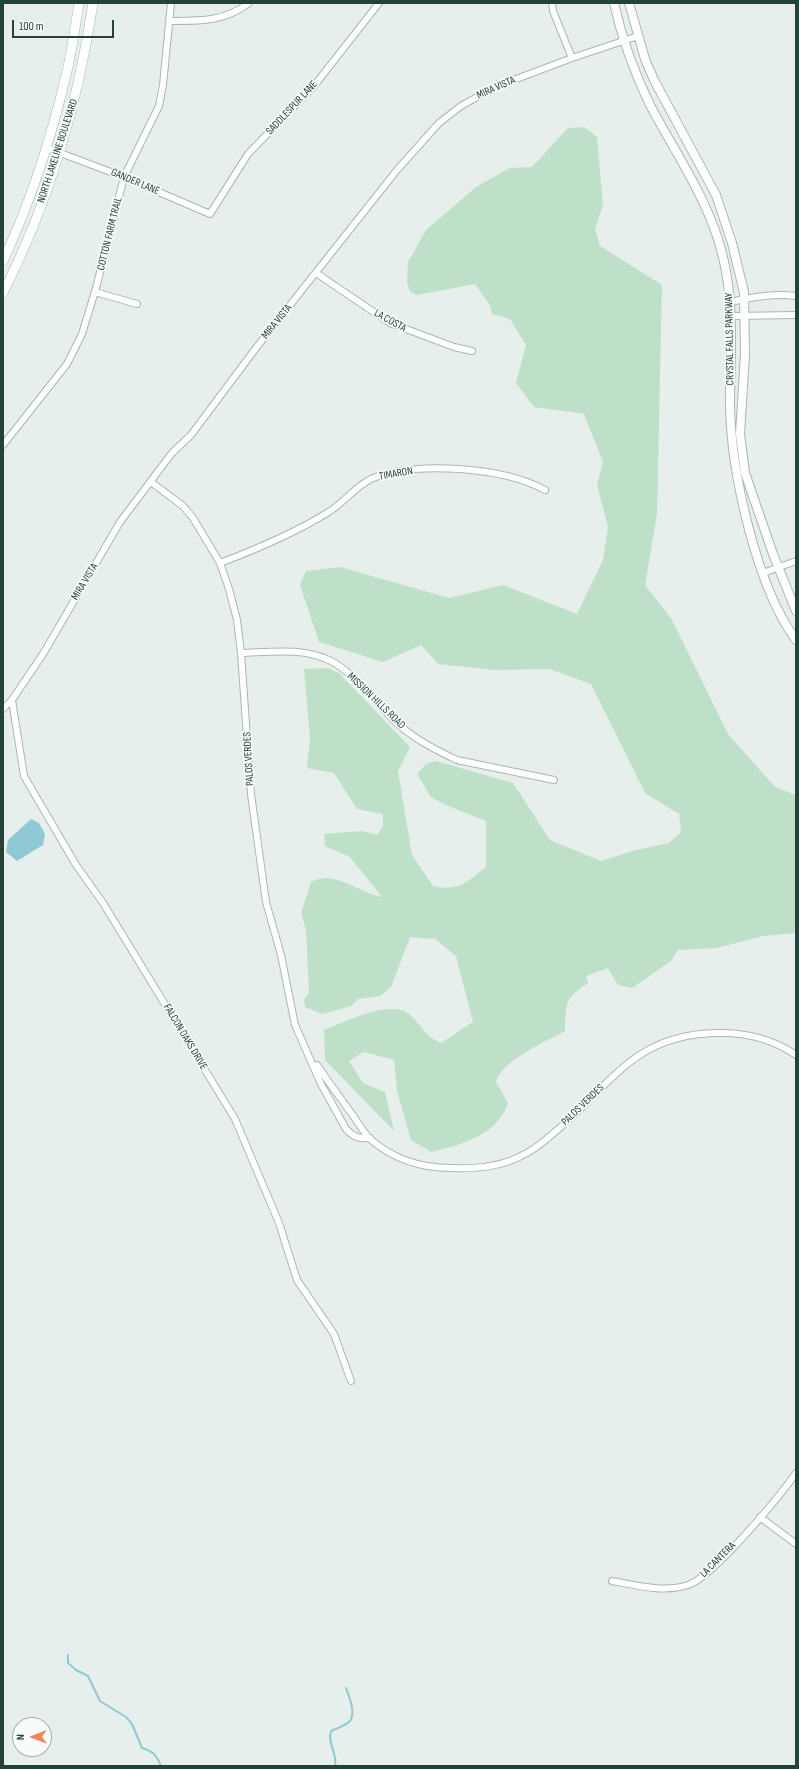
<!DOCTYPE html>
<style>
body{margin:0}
#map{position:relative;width:799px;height:1769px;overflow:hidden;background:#e6efeb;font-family:"Sofia Sans Condensed",sans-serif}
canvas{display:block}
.frame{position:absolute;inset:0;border:4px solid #24423a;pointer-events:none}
.north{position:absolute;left:12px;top:1717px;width:40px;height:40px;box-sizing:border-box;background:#f7fbf9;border:1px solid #a3b1ad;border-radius:50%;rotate:269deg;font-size:11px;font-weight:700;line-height:16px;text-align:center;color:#24423a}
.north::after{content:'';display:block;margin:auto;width:14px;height:18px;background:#f4845f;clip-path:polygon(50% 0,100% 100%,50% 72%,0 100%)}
.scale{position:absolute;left:12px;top:20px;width:102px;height:18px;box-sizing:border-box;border:2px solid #24423a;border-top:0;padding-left:5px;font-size:12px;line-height:14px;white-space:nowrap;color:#24423a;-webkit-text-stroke:3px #f7fbf9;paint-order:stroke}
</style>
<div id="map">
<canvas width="799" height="1769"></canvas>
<div class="frame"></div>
<div class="north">N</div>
<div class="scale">100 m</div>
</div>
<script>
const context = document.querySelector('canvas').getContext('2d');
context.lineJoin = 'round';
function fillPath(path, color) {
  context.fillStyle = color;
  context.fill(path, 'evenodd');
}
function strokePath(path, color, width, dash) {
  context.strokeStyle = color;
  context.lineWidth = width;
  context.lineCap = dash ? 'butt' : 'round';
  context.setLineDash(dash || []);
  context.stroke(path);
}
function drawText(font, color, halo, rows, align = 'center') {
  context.font = font + ' "Sofia Sans Condensed",sans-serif';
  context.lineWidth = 3.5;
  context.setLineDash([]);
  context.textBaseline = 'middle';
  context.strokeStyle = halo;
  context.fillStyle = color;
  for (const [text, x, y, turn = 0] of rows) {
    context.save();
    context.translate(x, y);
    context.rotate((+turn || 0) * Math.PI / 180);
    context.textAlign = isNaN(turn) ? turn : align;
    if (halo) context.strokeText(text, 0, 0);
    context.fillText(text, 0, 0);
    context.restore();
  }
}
fillPath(new Path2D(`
 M584,127l13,10 6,68 -8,24 5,17 62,39 -5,228 -12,72 26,33 57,116 47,53 21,8v138l-33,3 -46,12 -39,2 -7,11 -39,27 -14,-3 -10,-17 -22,8 2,7c-24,16 -22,21 -23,48 -20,11 -63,29 -69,51l12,21c-10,32 -47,42 -77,49l-20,-12 -14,-49 -3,-31 -30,-8 -15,9 14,22 22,9 9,39 -69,-71 -1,-30c21,-8 59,-27 80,-19 11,5 17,18 26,26 3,2 7,4 11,6l32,-21 -17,-66 -21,-17 -25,-2 -19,50 -11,9 -22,3 -7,7 -29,8 -17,-7 -1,-7 5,-7 -3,-63 -5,-17 10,-31c23,-13 48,11 71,15l-32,-40 -25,-11 -1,-12 38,-3 15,4 6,-9v-12l-26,-5 -23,-36 -27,-5 3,-30 -6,-69 23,-1 12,5 71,74 -12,24 14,84 21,31c26,6 34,-4 53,-19v-46l-43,-17 -12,-7 -14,-23 9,-10 10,-3 77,22 37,57 51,21 35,-11 33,-7 12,-11 -2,-18 -34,-21 -54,-109 -42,-15 -54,1 -57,-6 -17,-19 -38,17 -64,-20 -19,-57 6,-14 34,-4 109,31 54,-13 74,29 26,-54 5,-33 -11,-42 6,-23 -19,-48 -50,-7 -18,-24 10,-38 -16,-26 -18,-5 -1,-7 -16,-23 -58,11 -7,-3 -3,-10 1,-20 18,-32 50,-43 34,-19 22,-1 36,-39z`), '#bfe0c8');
fillPath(new Path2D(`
 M31,819l8,4 6,11 -2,11 -26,16 -11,-9 2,-12z`), '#8ec9d4');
strokePath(new Path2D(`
 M68,1655v8l8,7 12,6 12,25 26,16 6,7 10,24c11,3 15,8 19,18
 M335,1766c3,-12 -8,-22 -4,-35 5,-2 13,-5 18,-9 8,-8 0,-25 -3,-34`), '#8ec9d4', 2);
const minor = new Path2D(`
 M552,3l1,8 19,47
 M170,21c29,0 54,1 79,-18
 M47,148l77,29 86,37 38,-60 66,-68 65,-83
 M316,273l74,50 64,24 18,4
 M95,292l42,12
 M731,302c20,-5 45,-9 65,-6
 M732,316l64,-1
 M3,445l64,-81 15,-30 14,-46 28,-111 35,-71 4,-21 8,-82
 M151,482l32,24 10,12 27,45 9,26 8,31 4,33 10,141 15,108 15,53 14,70 26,59 25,45c7,8 13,10 24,9
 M220,563c37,-14 73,-29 107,-50 16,-9 29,-28 46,-35 44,-17 130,-11 172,12
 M763,573l33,-12
 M241,653c30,-1 62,-6 90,8 21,10 48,45 66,62 17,16 39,27 60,37l97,20
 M12,700l12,76 52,89 27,38 132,216 44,104 18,57 37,54 17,47
 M3,709l9,-9 31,-46 77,-132 52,-69 19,-18 65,-87 141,-178 42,-47 22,-17 34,-19 77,-29 66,-22
 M317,1065c12,18 25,35 37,52 5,7 10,16 16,22 23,20 52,29 81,29 22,1 48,-1 68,-11 14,-6 26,-16 37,-26 56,-47 77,-96 160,-98 28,-1 57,6 80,22
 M760,1517l36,27
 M612,1581c24,4 51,12 76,4 25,-8 91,-88 108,-112`);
const tertiary = new Path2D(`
 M614,3c8,36 20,69 36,102 26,49 60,97 73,152 12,49 7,98 7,148 1,66 26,181 66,235
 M629,3l16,56 9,21 62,115 16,48 12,49 1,62 -5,80 5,39 28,81 23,57`);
const secondary = new Path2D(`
 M3,261c28,-60 48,-122 63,-186 6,-23 9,-48 13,-72
 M3,293c46,-91 75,-189 90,-290`);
strokePath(minor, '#a8b8b2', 8);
strokePath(tertiary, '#a8b8b2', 10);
strokePath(secondary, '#a4bbb3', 10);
strokePath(minor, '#fff', 6);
strokePath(tertiary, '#fff', 8);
strokePath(secondary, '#fff', 9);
drawText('11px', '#24423a', '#f7fbf9', [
 ["MIRA VISTA",496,88,-24],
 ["SADDLESPUR LANE",292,108,-47],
 ["NORTH LAKELINE BOULEVARD",58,151,-72],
 ["GANDER LANE",135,182,23],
 ["COTTON FARM TRAIL",110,234,-76],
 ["LA COSTA",390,321,29],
 ["MIRA VISTA",277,322,-51],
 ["CRYSTAL FALLS PARKWAY",730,339,-91],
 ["TIMARON",396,474,-10],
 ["MIRA VISTA",85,582,-59],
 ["MISSION HILLS ROAD",376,701,44],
 ["PALOS VERDES",249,759,-93],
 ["FALCON OAKS DRIVE",185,1037,59],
 ["PALOS VERDES",583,1105,-44],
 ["LA CANTERA",718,1560,-45]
]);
</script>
